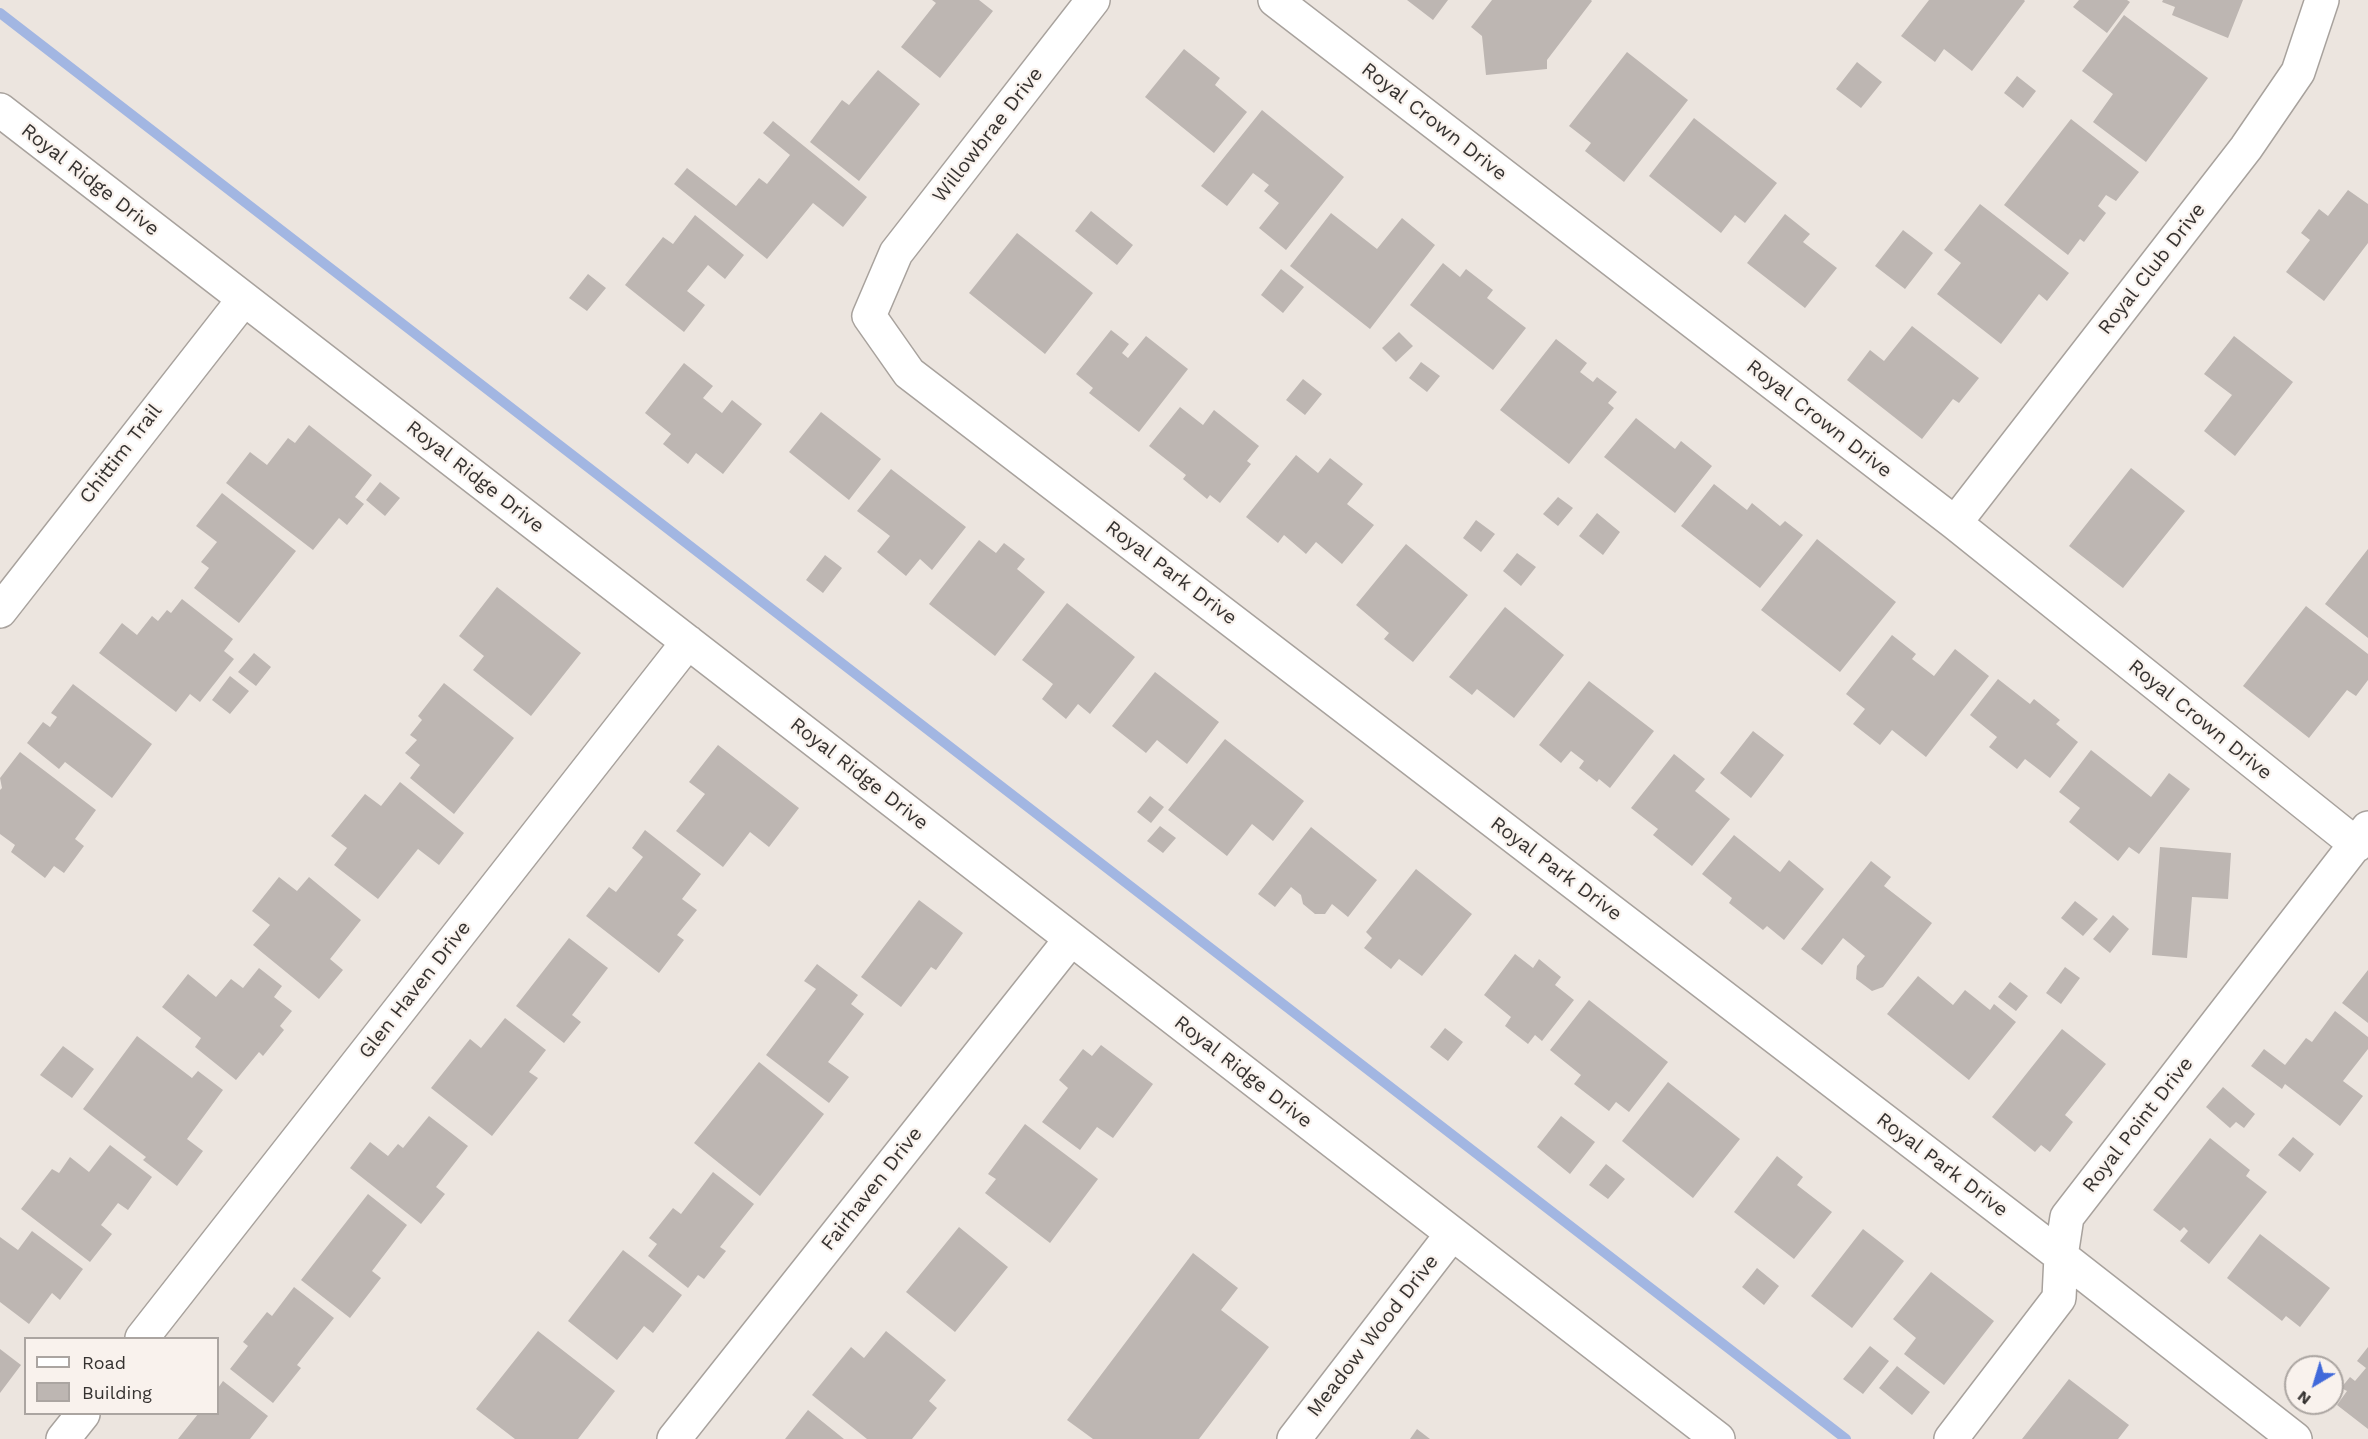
<!DOCTYPE html>
<style>
body{margin:0}
#map{position:relative;width:2368px;height:1439px;overflow:hidden;background:#ece5df;font-family:"Work Sans",sans-serif}
canvas{display:block}
.legend{position:absolute;left:24px;top:1337px;width:195px;height:78px;box-sizing:border-box;background:#f9f2ed;border:2px solid #aba5a1;margin:0;padding:8px 10px;list-style:none;font-size:18px;color:#353230}
.legend li{display:flex;align-items:center;gap:12px;height:30px}
.legend b{width:30px;border:2px solid #aba5a1}
.north{position:absolute;left:2284px;top:1355px;width:60px;height:60px;box-sizing:border-box;background:#f9f2ed;border:2px solid #aba5a1;border-radius:50%;rotate:218deg;font-size:16px;font-weight:700;line-height:24px;text-align:center;color:#353230}
.north::after{content:'';display:block;margin:auto;width:21px;height:27px;background:#4069da;clip-path:polygon(50% 0,100% 100%,50% 72%,0 100%)}
</style>
<div id="map">
<canvas width="2368" height="1439"></canvas>
<ul class="legend">
<li><b style="height:8px;background:#fff"></b>Road</li>
<li><b style="height:16px;background:#bdb6b2"></b>Building</li>
</ul>
<div class="north">N</div>
</div>
<script>
const context = document.querySelector('canvas').getContext('2d');
context.lineJoin = 'round';
function strokePath(path, color, width, dash) {
  context.strokeStyle = color;
  context.lineWidth = width;
  context.lineCap = dash ? 'butt' : 'round';
  context.setLineDash(dash || []);
  context.stroke(path);
}
function fillPath(path, color) {
  context.fillStyle = color;
  context.fill(path, 'evenodd');
}
function drawText(font, color, halo, rows, align = 'center') {
  context.font = font + ' "Work Sans",sans-serif';
  context.lineWidth = 4.5;
  context.setLineDash([]);
  context.textBaseline = 'middle';
  context.strokeStyle = halo;
  context.fillStyle = color;
  for (const [text, x, y, turn = 0] of rows) {
    context.save();
    context.translate(x, y);
    context.rotate((+turn || 0) * Math.PI / 180);
    context.textAlign = isNaN(turn) ? turn : align;
    if (halo) context.strokeText(text, 0, 0);
    context.fillText(text, 0, 0);
    context.restore();
  }
}
strokePath(new Path2D(`
 M0,13l1846,1426`), '#a2b6e2', 10);
fillPath(new Path2D(`
 M932,0h47l14,11 -53,67 -39,-31 35,-44z
 M1407,0h41l-15,20z
 M1492,0h99l1,1 -45,59v9l-61,6 -4,-39 -11,-9z
 M1929,0h95l1,1 -53,70 -28,-22 -9,13 -34,-26z
 M2079,0h48l3,2 -23,31 -34,-26z
 M2163,0h80l-15,38 -56,-23 3,-8 -13,-5z
 M2124,15l84,63 -62,84 -53,-40 20,-28 -31,-23z
 M1184,49l36,29 -5,7 32,27 -33,41 -69,-56z
 M1627,52l61,48 -64,82 -39,-31 6,-8 -22,-17z
 M1857,62l25,20 -21,26 -25,-19z
 M878,70l42,34 -61,77 -49,-39 32,-42 7,5z
 M2017,76l19,15 -13,17 -19,-15z
 M1262,110l82,67 -58,73 -27,-22 20,-25 -15,-12 5,-6 -16,-12 -26,33 -26,-20z
 M1694,118l83,65 -32,40 -10,-8 -14,18 -72,-57z
 M2071,119l68,53 -23,29 -10,-6 -8,11 8,7 -22,29 -4,-3 -12,16 -64,-50z
 M773,121l94,76 -24,30 -30,-24 -46,56 -93,-75 13,-16 49,38 23,-28 8,6 23,-29 -27,-22z
 M2348,190l20,14v39l-44,58 -38,-29 24,-32 -9,-7 18,-24 9,7z
 M1980,204l89,69 -22,28 -8,-7 -38,50 -64,-50 24,-31 -17,-13z
 M1091,211l42,34 -16,20 -42,-34z
 M1331,213l46,36 25,-31 33,27 -65,84 -80,-63z
 M1785,214l25,20 -7,8 34,26 -32,40 -58,-45z
 M695,215l49,40 -19,24 -17,-14 -21,26 18,14 -21,27 -59,-47 38,-48 10,7z
 M1903,230l30,23 -28,36 -30,-23z
 M1017,233l76,60 -48,61 -76,-61z
 M1443,263l17,14 6,-8 27,21 -6,8 39,30 -33,42 -83,-65z
 M1281,269l23,18 -21,26 -22,-18z
 M588,274l18,14 -19,23 -18,-13z
 M1912,326l67,52 -20,25 -6,-4 -31,40 -75,-59 23,-30 14,11z
 M1111,330l18,14 -7,9 6,5 18,-22 42,33 -49,63 -50,-39 4,-5 -17,-14z
 M1399,332l14,14 -17,16 -14,-14z
 M2234,336l59,46 -58,74 -31,-25 28,-36 -28,-21z
 M1556,339l31,24 -7,9 13,10 4,-5 20,15 -9,11 6,5 -45,56 -69,-54z
 M1421,362l19,14 -13,16 -18,-14z
 M684,363l29,23 -10,12 19,15 10,-13 30,24 -39,50 -27,-21 -8,11 -25,-20 8,-10 -26,-21z
 M1303,379l19,15 -17,21 -19,-15z
 M1180,407l23,18 11,-15 45,36 -12,15 4,3 -31,39 -10,-8 -3,4 -24,-20 3,-4 -37,-29z
 M821,412l60,47 -32,41 -60,-48z
 M1636,418l39,31 6,-8 31,25 -37,47 -71,-56z
 M309,425l63,50 -17,22 9,7 -17,21 -8,-7 -26,32 -87,-67 24,-31 17,13 21,-27 7,5z
 M1296,455l22,18 12,-15 33,26 -16,20 27,21 -32,39 -26,-22 -10,12 -22,-19 -6,8 -32,-26z
 M2131,468l54,43 -62,77 -54,-42z
 M891,469l75,58 -34,43 -12,-11 -14,17 -29,-24 13,-16 -33,-25z
 M380,482l20,16 -15,18 -19,-16z
 M1714,484l33,26 5,-7 28,23 5,-5 18,14 -43,53 -79,-62z
 M222,493l74,58 -57,72 -45,-35 15,-20 -8,-6 16,-20 -21,-16z
 M1558,497l15,11 -15,18 -15,-12z
 M1597,513l23,19 -17,23 -24,-19z
 M1476,520l19,14 -14,18 -18,-14z
 M1817,539l79,63 -56,70 -79,-62z
 M979,540l17,13 8,-10 21,16 -8,10 28,23 -50,64 -66,-52z
 M1406,544l62,51 -55,67 -29,-23 5,-6 -33,-28z
 M2368,549v89l-43,-34z
 M1517,553l19,14 -15,19 -18,-15z
 M825,555l17,13 -19,25 -17,-13z
 M497,587l84,66 -50,63 -58,-46 11,-14 -25,-20z
 M182,599l51,40 -9,12 10,8 -34,43 -10,-8 -14,18 -77,-59 23,-30 15,12 15,-19 6,5 9,-11 4,3z
 M1067,603l68,54 -45,57 -12,-10 -12,15 -24,-20 11,-15 -31,-24z
 M2306,606l62,48v26l-12,16 -9,-6 -38,48 -66,-52z
 M1505,607l59,48 -50,63 -37,-29 -5,6 -23,-18z
 M1892,635l24,19 -4,5 22,17 21,-27 34,27 -63,81 -34,-27 -12,15 -27,-21 12,-15 -19,-15z
 M254,653l17,14 -15,19 -18,-14z
 M1155,672l64,50 -32,42 -30,-24 -11,13 -34,-27z
 M230,676l19,15 -19,23 -18,-14z
 M1998,679l32,25 4,-5 26,21 -4,4 22,18 -28,36 -25,-19 -8,10 -28,-22 8,-10 -27,-22z
 M1589,681l65,50 -44,57 -11,-9 -2,3 -18,-14 5,-7 -13,-10 -10,12 -22,-18z
 M444,683l70,55 -60,76 -44,-36 10,-13 -15,-12 12,-13 -7,-5 12,-15 -4,-4z
 M73,684l79,60 -40,54 -47,-36 -6,7 -32,-26 16,-21 7,5 7,-10 -6,-4z
 M1753,731l31,24 -33,43 -31,-25z
 M1225,739l79,62 -31,40 -21,-17 -25,32 -59,-46z
 M718,745l81,63 -30,39 -19,-15 -27,35 -47,-36 29,-37 -16,-12z
 M2091,750l60,47 18,-24 21,16 -51,65 -10,-7 -11,14 -49,-39 11,-14 -21,-16z
 M20,752l76,58 -21,29 9,7 -20,27 -10,-7 -9,12 -34,-26 4,-7 -15,-11v-44l2,-2 -2,-10z
 M1674,754l31,25 -10,12 35,28 -38,47 -39,-31 5,-6 -27,-21z
 M400,782l64,51 -25,32 -21,-16 -40,50 -44,-34 13,-17 -16,-12 34,-42 16,12z
 M1150,796l14,11 -13,16 -14,-11z
 M1160,826l16,12 -13,15 -16,-12z
 M1311,827l66,53 -29,37 -16,-13 -7,10h-10l-12,-10 -2,-9 -10,-8 -16,20 -17,-13z
 M645,830l56,44 -19,25 15,11 -20,25 7,5 -25,33 -73,-57 23,-29 7,5 27,-35 -11,-9z
 M1734,835l46,37 9,-12 35,29 -40,51 -17,-14 -4,4 -34,-27 3,-5 -30,-24z
 M2160,847l71,6 -3,46 -36,-2 -5,61 -35,-3z
 M1871,861l20,16 -7,9 48,37 -49,64 -11,4 -16,-12 1,-13 8,-10 -22,-18 -21,27 -21,-16z
 M1416,869l56,45 -50,62 -23,-17 -8,10 -27,-21 8,-10 -6,-6z
 M279,877l18,14 12,-14 52,43 -31,39 13,11 -24,29 -66,-54 17,-20 -18,-14z
 M919,900l44,33 -27,37 -5,-3 -30,40 -40,-30z
 M2075,901l23,18 -15,17 -22,-18z
 M2113,915l16,14 -19,24 -17,-14z
 M569,938l39,30 -36,47 9,7 -17,21 -48,-37z
 M1515,954l18,14 6,-9 22,18 -6,8 19,15 -32,41 -7,-6 -7,9 -23,-18 6,-9 -27,-22z
 M817,964l41,31 -7,9 13,10 -36,48 21,15 -20,26 -63,-48 50,-66 -12,-8z
 M2065,967l15,11 -19,26 -15,-11z
 M259,968l23,18 -8,11 18,14 -12,15 4,4 -21,26 -4,-4 -23,28 -41,-33 6,-9 -39,-31 26,-33 28,23 15,-18 12,9z
 M2368,970v53l-26,-20z
 M1918,976l35,29 12,-15 25,20 4,-6 22,18 -47,58 -82,-66z
 M2010,982l18,14 -12,15 -18,-14z
 M1589,1000l79,62 -39,50 -13,-10 -7,9 -35,-27 7,-9 -31,-25z
 M2335,1011l33,26v12l-25,32 20,15 -23,30 -55,-42 -3,5 -31,-23 13,-17 21,16 21,-27 6,4z
 M505,1018l41,32 -17,22 9,6 -46,58 -61,-48 39,-49 11,9z
 M1445,1028l18,14 -15,19 -18,-14z
 M2062,1029l44,35 -41,51 8,7 -23,30 -9,-7 -6,7 -43,-35z
 M137,1036l55,42 6,-7 25,19 -36,49 16,12 -26,35 -34,-26 3,-3 -63,-48z
 M1101,1045l52,39 -40,54 -16,-11 -17,23 -38,-28 26,-34 -9,-8 24,-31 9,7z
 M63,1046l31,23 -22,29 -32,-23z
 M759,1062l65,52 -64,82 -66,-53z
 M1668,1082l72,57 -47,59 -71,-57z
 M2223,1087l32,27 -11,14 -8,-6 -6,6 -24,-21z
 M429,1116l39,30 -32,41 9,7 -24,30 -71,-56 20,-26 18,14 10,-12 5,4z
 M1561,1116l34,26 -25,32 -33,-27z
 M1025,1124l73,55 -48,64 -65,-50 11,-14 -8,-5z
 M2293,1137l21,17 -14,18 -22,-17z
 M2210,1138l40,32 -4,6 21,16 -58,72 -29,-23 8,-10 -4,-4 -4,4 -27,-21z
 M110,1145l42,32 -24,33 -10,-7 -17,22 11,9 -22,28 -69,-53 31,-40 7,4 11,-16 19,15z
 M1777,1156l26,21 -6,8 35,27 -38,47 -60,-47z
 M1606,1164l19,15 -17,20 -19,-14z
 M713,1172l41,32 -34,43 6,4 -22,28 -6,-4 -10,13 -40,-32 9,-12 -8,-6 24,-30 8,6z
 M368,1194l39,31 -35,46 9,7 -31,40 -49,-38z
 M959,1227l49,40 -53,65 -49,-40z
 M1863,1229l41,32 -52,67 -41,-32z
 M32,1231l51,38 -23,31 -8,-7 -23,31 -29,-22v-65l18,13z
 M2260,1234l70,54 -30,39 -14,-11 -4,5 -55,-43z
 M623,1250l59,45 -29,38 -9,-7 -27,34 -49,-39z
 M1193,1253l45,35 -17,22 48,37 -70,92h-106l-26,-19z
 M1757,1268l22,18 -15,19 -22,-18z
 M1931,1272l63,49 -50,64 -40,-31 12,-16 -23,-19z
 M294,1287l40,31 -37,47 4,3 -28,35 -43,-34 18,-23 -5,-4 24,-30 5,4z
 M538,1331l77,60 -37,48h-63l-39,-30z
 M886,1331l60,49 -17,21 8,7 -25,31h-45l-55,-44 39,-48 13,11z
 M1870,1346l19,15 -26,33 -20,-15z
 M2368,1347v82l-31,-24 10,-14 -6,-3 9,-11 5,4 11,-13 -9,-7z
 M0,1349l21,16 -21,28z
 M1897,1366l33,26 -18,23 -33,-27z
 M2069,1379l60,46 -11,14h-96z
 M223,1381l45,35 -18,23h-72l20,-25h20v-26z
 M808,1410l36,29h-59z
 M1417,1429l13,10h-20z`), '#bdb6b2');
const minor = new Path2D(`
 M1093,0l-197,253 -27,63 40,57 1152,883 234,183
 M1275,0l680,523 402,322
 M0,110l1718,1329
 M1955,523l291,-375 52,-76 24,-72
 M0,611l244,-312
 M142,1338l546,-696
 M63,1439l20,-25
 M674,1439l397,-500
 M1294,1439l158,-205
 M1951,1439l108,-141 2,-42 6,-39 301,-389`);
strokePath(minor, '#a8a29d', 36);
strokePath(minor, '#fff', 33);
drawText('20px', '#353230', '#f9f2ed', [
 ["Royal Crown Drive",1434,122,38],
 ["Willowbrae Drive",988,135,-52],
 ["Royal Ridge Drive",90,180,38],
 ["Royal Club Drive",2152,269,-52],
 ["Royal Crown Drive",1819,419,38],
 ["Chittim Trail",121,454,-52],
 ["Royal Ridge Drive",475,477,38],
 ["Royal Park Drive",1171,573,37],
 ["Royal Crown Drive",2200,720,39],
 ["Royal Ridge Drive",859,774,38],
 ["Royal Park Drive",1556,869,37],
 ["Glen Haven Drive",415,990,-52],
 ["Royal Ridge Drive",1243,1072,38],
 ["Royal Point Drive",2138,1125,-52],
 ["Royal Park Drive",1942,1165,37],
 ["Fairhaven Drive",872,1189,-52],
 ["Meadow Wood Drive",1373,1336,-52]
]);
</script>
